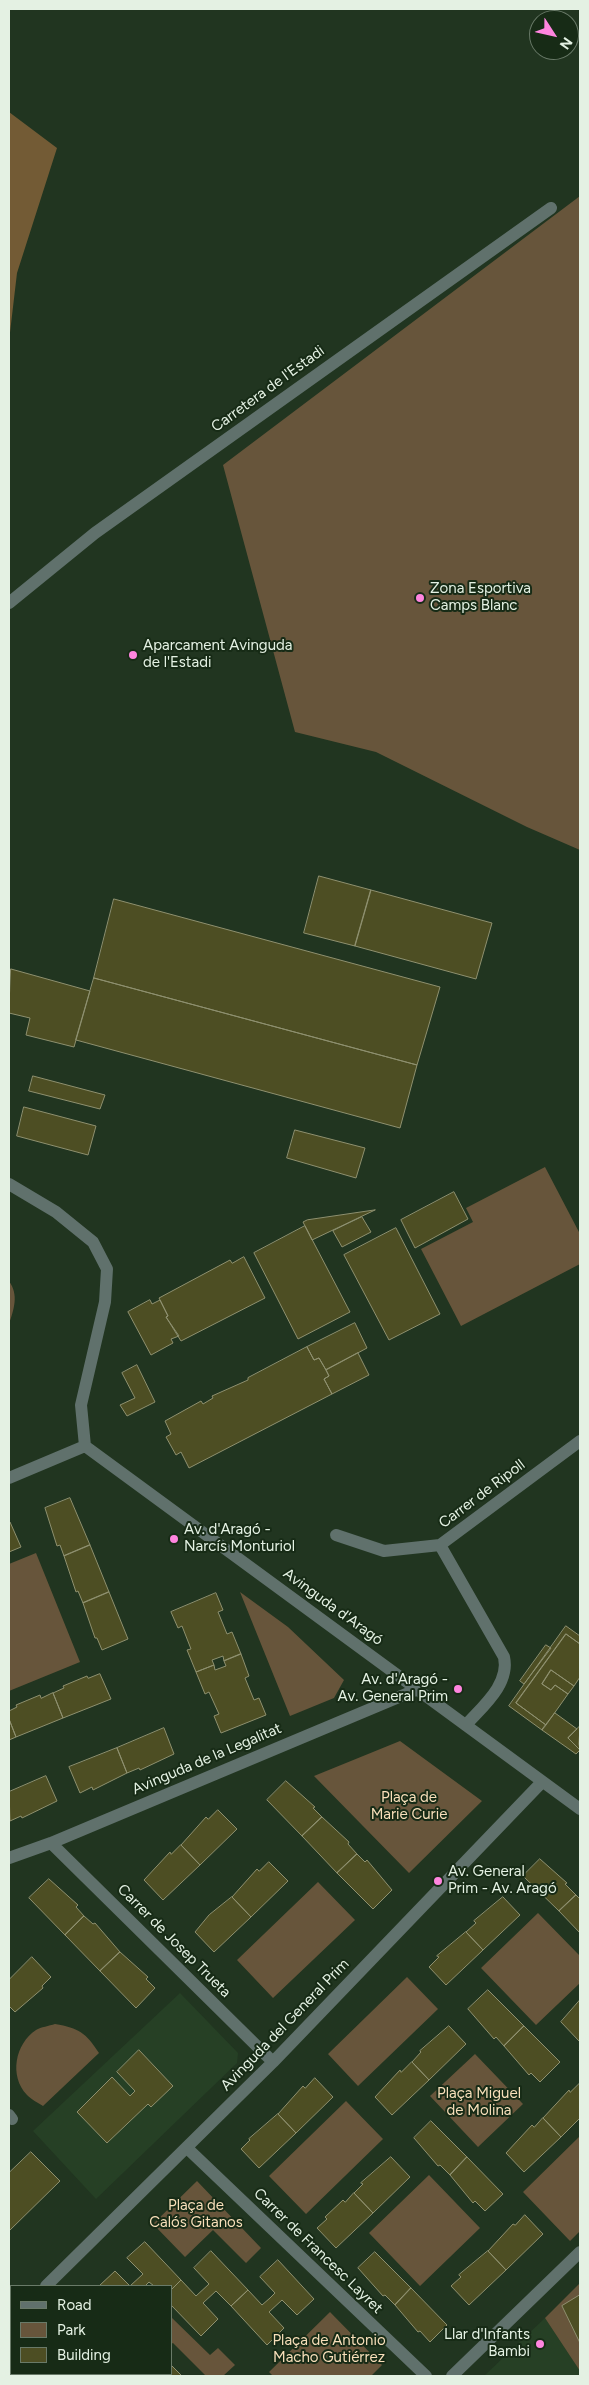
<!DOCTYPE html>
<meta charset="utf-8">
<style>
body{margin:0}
#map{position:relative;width:589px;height:2385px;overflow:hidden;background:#213520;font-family:Figtree,sans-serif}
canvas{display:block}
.frame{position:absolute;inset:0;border:10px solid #e4f1e3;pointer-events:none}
.legend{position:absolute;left:10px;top:2285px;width:162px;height:90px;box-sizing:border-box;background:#172b16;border:1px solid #697a68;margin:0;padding:6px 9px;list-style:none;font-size:15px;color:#e4f1e3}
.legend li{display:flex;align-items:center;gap:10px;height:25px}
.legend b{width:25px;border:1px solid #697a68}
.north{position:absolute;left:529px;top:10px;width:50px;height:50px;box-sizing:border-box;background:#172b16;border:1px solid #697a68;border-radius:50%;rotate:125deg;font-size:14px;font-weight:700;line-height:20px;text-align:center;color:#e4f1e3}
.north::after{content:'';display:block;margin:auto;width:18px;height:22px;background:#ff85df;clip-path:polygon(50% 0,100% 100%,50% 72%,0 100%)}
</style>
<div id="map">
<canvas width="589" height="2385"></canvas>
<div class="frame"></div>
<ul class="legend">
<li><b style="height:6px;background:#60716c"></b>Road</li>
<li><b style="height:14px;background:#67553b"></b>Park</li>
<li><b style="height:14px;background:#4d4e23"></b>Building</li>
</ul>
<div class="north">N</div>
</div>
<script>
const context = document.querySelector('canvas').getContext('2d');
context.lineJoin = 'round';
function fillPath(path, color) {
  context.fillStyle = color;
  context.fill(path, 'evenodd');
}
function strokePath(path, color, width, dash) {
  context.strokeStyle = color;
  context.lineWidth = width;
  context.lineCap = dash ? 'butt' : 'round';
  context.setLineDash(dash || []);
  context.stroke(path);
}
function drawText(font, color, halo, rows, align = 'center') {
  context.font = font + ' Figtree,sans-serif';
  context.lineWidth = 4;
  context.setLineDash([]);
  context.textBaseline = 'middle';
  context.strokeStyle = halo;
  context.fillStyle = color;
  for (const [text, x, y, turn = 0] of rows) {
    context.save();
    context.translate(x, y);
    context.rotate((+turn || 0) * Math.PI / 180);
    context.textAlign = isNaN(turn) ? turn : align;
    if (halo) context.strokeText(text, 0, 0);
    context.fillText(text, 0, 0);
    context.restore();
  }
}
fillPath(new Path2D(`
 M180,1993l58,60 -1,10 -141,136 -63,-68z
 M545,2318l35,53v5h-96z`), '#264025');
fillPath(new Path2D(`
 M580,196v654l-53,-23 -151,-75 -81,-20 -72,-267z
 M545,1167l35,67v30l-119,62 -40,-77 52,-27 -7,-14z
 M9,1281c10,14 5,28 0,43z
 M36,1553l44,109 -71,29v-127z
 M240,1592l48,35 56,53 -10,18 -44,18z
 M400,1741l82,60 -73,72 -95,-97z
 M318,1882l37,38 -82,78 -36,-38z
 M538,1913l42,43v27l-44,42 -55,-57z
 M407,1977l31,32 -80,77 -30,-32z
 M55,2024c24,4 31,9 44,29l-56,53c-5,-3 -12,-7 -16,-11 -18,-19 -12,-51 9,-65 5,-3 13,-4 19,-6z
 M475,2054l48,50 -45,43 -48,-51z
 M346,2101l37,38 -77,75 -37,-38z
 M580,2136v95l-10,10 -47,-49z
 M429,2175l51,53 -60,58 -51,-53z
 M197,2181l64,67 -15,15 -33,-33 -28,27 -32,-33z
 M580,2283v88l-35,-53z
 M330,2312l52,53 -11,11h-98l-4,-4z
 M171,2317l39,38 8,-7 17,17 -12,11h-17l-33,-33 -2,1z`), '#67553b');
fillPath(new Path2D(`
 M9,112l48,36 -40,125 -8,68z`), '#735b35');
const building = new Path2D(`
 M319,876l52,14 -16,56 -51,-13z
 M371,890l121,33 -16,56 -121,-33z
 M114,899l326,88 -23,78 -323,-87z
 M11,969l79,22 -16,56 -48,-12 4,-17 -21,-5z
 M94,978l323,87 -17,63 -324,-88z
 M33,1076l72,19 -5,14 -71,-18z
 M24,1107l72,19 -8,29 -71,-19z
 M295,1130l70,18 -9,30 -69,-20z
 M454,1192l14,27 -53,29 -14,-28z
 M375,1210l-63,30 -9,-18 4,-2z
 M362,1217l9,15 -29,15 -9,-16z
 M305,1226l45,86 -52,27 -44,-86z
 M396,1228l44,86 -51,26 -45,-85z
 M244,1257l21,41 -84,43 -15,-24 2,-1 -9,-18 71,-38 2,3z
 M150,1300l2,4 8,-4 8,16 -2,1 13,19 -8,3 2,4 -22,12 -23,-43z
 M355,1323l12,25 -41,22 -7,-12 -5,2 -7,-13z
 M307,1347l7,13 5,-2 7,12 3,6 -5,3 8,15 -143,74 -8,-16 -5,3 -10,-18 5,-3 -6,-13 36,-20 2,3 10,-6 -1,-2 36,-16v-2z
 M358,1353l11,22 -37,19 -8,-15 5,-3 -3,-6z
 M137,1365l18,37 -28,14 -7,-11 15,-7 -13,-25z
 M70,1498l20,47 -26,11 -4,-11 -3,1 -12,-38z
 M9,1522h1l11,25 -12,5z
 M90,1545l19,47 -26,11 -5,-12 -2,1 -12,-36z
 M109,1592l19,47 -26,11 -5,-12h-2l-12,-35z
 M216,1593l7,17 -5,2 9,22 5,-2 9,22 -17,7 -1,-5 -11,4 2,5 -18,7 -9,-22 4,-1 -9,-23 -4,2 -7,-16z
 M566,1626l14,10v8l-14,-10 -50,69 30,22 -4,5 -33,-24z
 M566,1634l14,10v33l-6,9 -23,-16 -9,14 9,6 4,-5 13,9 -22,31 -30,-22z
 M546,1645l5,3 -27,36 -4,-3z
 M241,1654l8,22 -4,2 9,22 5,-2 7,17 -45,18 -7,-17 5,-2 -10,-22 -4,2 -9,-22 18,-7 1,5 11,-4 -2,-5z
 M551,1670l23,16 -6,8 -13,-9 -4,5 -9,-6z
 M100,1674l11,25 -48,19 -10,-25 11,-5 -1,-2 24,-10 1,2z
 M53,1693l10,25 -47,19 -7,-18v-8l8,-4 -1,-2 24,-10 1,3z
 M555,1713l22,16 -9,9 12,12 -4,4 -34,-24z
 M9,1719l7,18 -7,3z
 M580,1726l-1,18 1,6 -12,-12z
 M164,1728l10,26 -34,16 -1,-2 -12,5 -10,-25z
 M117,1748l10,25 -34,17 -1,-3 -12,6 -11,-26z
 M46,1776l11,25 -35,17 -1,-2 -11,5 -1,-29z
 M286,1781l29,26 -2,1 9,9 -20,19 -35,-36z
 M218,1810l19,19 -37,36 -19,-20 25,-28 2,2z
 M322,1817l27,25 -1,2 9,10 -20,19 -35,-37z
 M181,1845l19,20 -37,35 -19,-20 26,-28 1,2z
 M357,1854l8,8 2,-2 25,30 -19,19 -36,-36z
 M540,1859l27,24 -2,1 11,11 -17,16 -36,-35z
 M269,1862l19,19 -37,36 -19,-20 25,-28 2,2z
 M49,1879l29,26 -2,2 8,9 -19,19 -36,-37z
 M576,1895l4,4v34l-21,-22z
 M232,1897l19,20 -37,35 -19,-20 14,-17z
 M503,1897l17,18 -37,35 -17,-18 10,-9 -2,-2z
 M84,1916l9,8 2,-1 25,29 -20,19 -35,-36z
 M466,1932l17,18 -37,35 -17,-18 10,-10 -2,-1z
 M120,1952l28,25 -2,2 9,9 -19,20 -36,-37z
 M32,1957l19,20 -9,9 1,2 -28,24 -6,-6v-26z
 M488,1990l36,36 -20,20 -8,-9 -2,2 -26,-30z
 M580,2000v40l-1,1 -18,-19z
 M449,2026l17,18 -37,36 -17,-18 9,-10 -1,-1z
 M524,2026l36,36 -20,20 -9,-9 -2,2 -25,-29z
 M139,2050l34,36 -22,21 -3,-3 -41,39 -30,-31 35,-35 18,19 5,-5 -18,-19z
 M412,2062l17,18 -37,35 -17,-18 25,-27 1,2z
 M315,2078l18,19 -37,36 -18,-19 25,-28 2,2z
 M580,2083v35l-19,19 -18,-19 26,-28 1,2z
 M278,2114l18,19 -37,35 -18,-19 9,-9 -1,-1z
 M543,2118l18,19 -37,35 -18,-19 26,-28 2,2z
 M431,2121l36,36 -17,18 -10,-10 -2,1 -24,-28z
 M31,2152l29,29 -51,50v-58z
 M391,2157l19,20 -37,36 -19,-20 9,-9 -2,-1z
 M467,2157l36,37 -18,17 -10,-10 -2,2 -23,-28z
 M354,2193l19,20 -37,35 -19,-20 10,-9 -2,-2 18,-17 2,2z
 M525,2215l18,19 -37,36 -18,-19 25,-27 2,1z
 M145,2242l36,38 -10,10v-4h-17l-5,-4 -4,4h-46l16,-15 15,15 13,-12 -16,-16z
 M211,2251l37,39 -17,16 -15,-15 -13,12 15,16 -17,17 -30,-31v-15l10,-10 15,16 13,-12 -15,-16z
 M488,2251l18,19 -37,35 -18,-19 10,-9 -2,-2z
 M375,2252l36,36 -16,17 -10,-10 -2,1 -25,-28z
 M278,2260l36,39 -17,16 -15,-15 -13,12 15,16 -17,17 -36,-39 17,-16 14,15 8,-7 5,-5 -15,-16z
 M411,2288l36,37 -17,17 -10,-11 -2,1 -23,-27z
 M580,2295v48l-18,-37z
 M171,2365l11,11h-23l3,-2h9z
 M32,2374h33l3,2h-33z
 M90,2374h33l2,2h-33z`);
fillPath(building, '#4d4e23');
strokePath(building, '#8e906f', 1);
strokePath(new Path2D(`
 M9,603l86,-70 456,-325
 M9,1184l47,28 37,30 14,27 -2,33 -24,103 4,41
 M85,1446l495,363
 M9,1478l76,-32
 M336,1535l48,16 56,-6 140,-104
 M440,1545l64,112c6,27 -21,49 -38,68
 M51,1843l222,219
 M9,1858l42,-15 367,-154
 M9,2115l3,4
 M187,2148l239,228
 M46,2286l227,-224 269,-280
 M9,2323l2,-3
 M452,2376l128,-124`), '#60716c', 12);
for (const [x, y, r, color] of [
 [420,598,5,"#ff85df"],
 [133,655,5,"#ff85df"],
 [174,1539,5,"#ff85df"],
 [458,1689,5,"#ff85df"],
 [438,1881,5,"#ff85df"],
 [540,2344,5,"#ff85df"]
]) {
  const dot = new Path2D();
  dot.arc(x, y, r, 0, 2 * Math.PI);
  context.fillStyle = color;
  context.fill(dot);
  strokePath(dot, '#172b16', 2);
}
drawText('15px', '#e4f1e3', '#172b16', [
 ["Carretera de l'Estadi",268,389,-36],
 ["Carrer de Ripoll",482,1494,-37],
 ["Avinguda d'Aragó",333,1607,36],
 ["Avinguda de la Legalitat",207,1759,-23],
 ["Carrer de Josep Trueta",174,1941,45],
 ["Avinguda del General Prim",285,2025,-46],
 ["Carrer de Francesc Layret",318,2251,44]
]);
drawText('15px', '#e4f1e3', '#172b16', [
 ["Zona Esportiva",430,589],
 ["Camps Blanc",430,606],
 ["Aparcament Avinguda",143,646],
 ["de l'Estadi",143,663],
 ["Av. d'Aragó -",184,1530],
 ["Narcís Monturiol",184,1547],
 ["Av. d'Aragó -",448,1680,"right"],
 ["Av. General Prim",448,1697,"right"],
 ["Av. General",448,1872],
 ["Prim - Av. Aragó",448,1889],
 ["Llar d'Infants",530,2335,"right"],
 ["Bambi",530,2352,"right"]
], 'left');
drawText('15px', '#f8dfba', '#172b16', [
 ["Plaça de",409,1798],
 ["Marie Curie",409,1815],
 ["Plaça Miguel",479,2094],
 ["de Molina",479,2111],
 ["Plaça de",196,2206],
 ["Calós Gitanos",196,2223],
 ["Plaça de Antonio",329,2341],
 ["Macho Gutiérrez",329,2358]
]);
</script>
